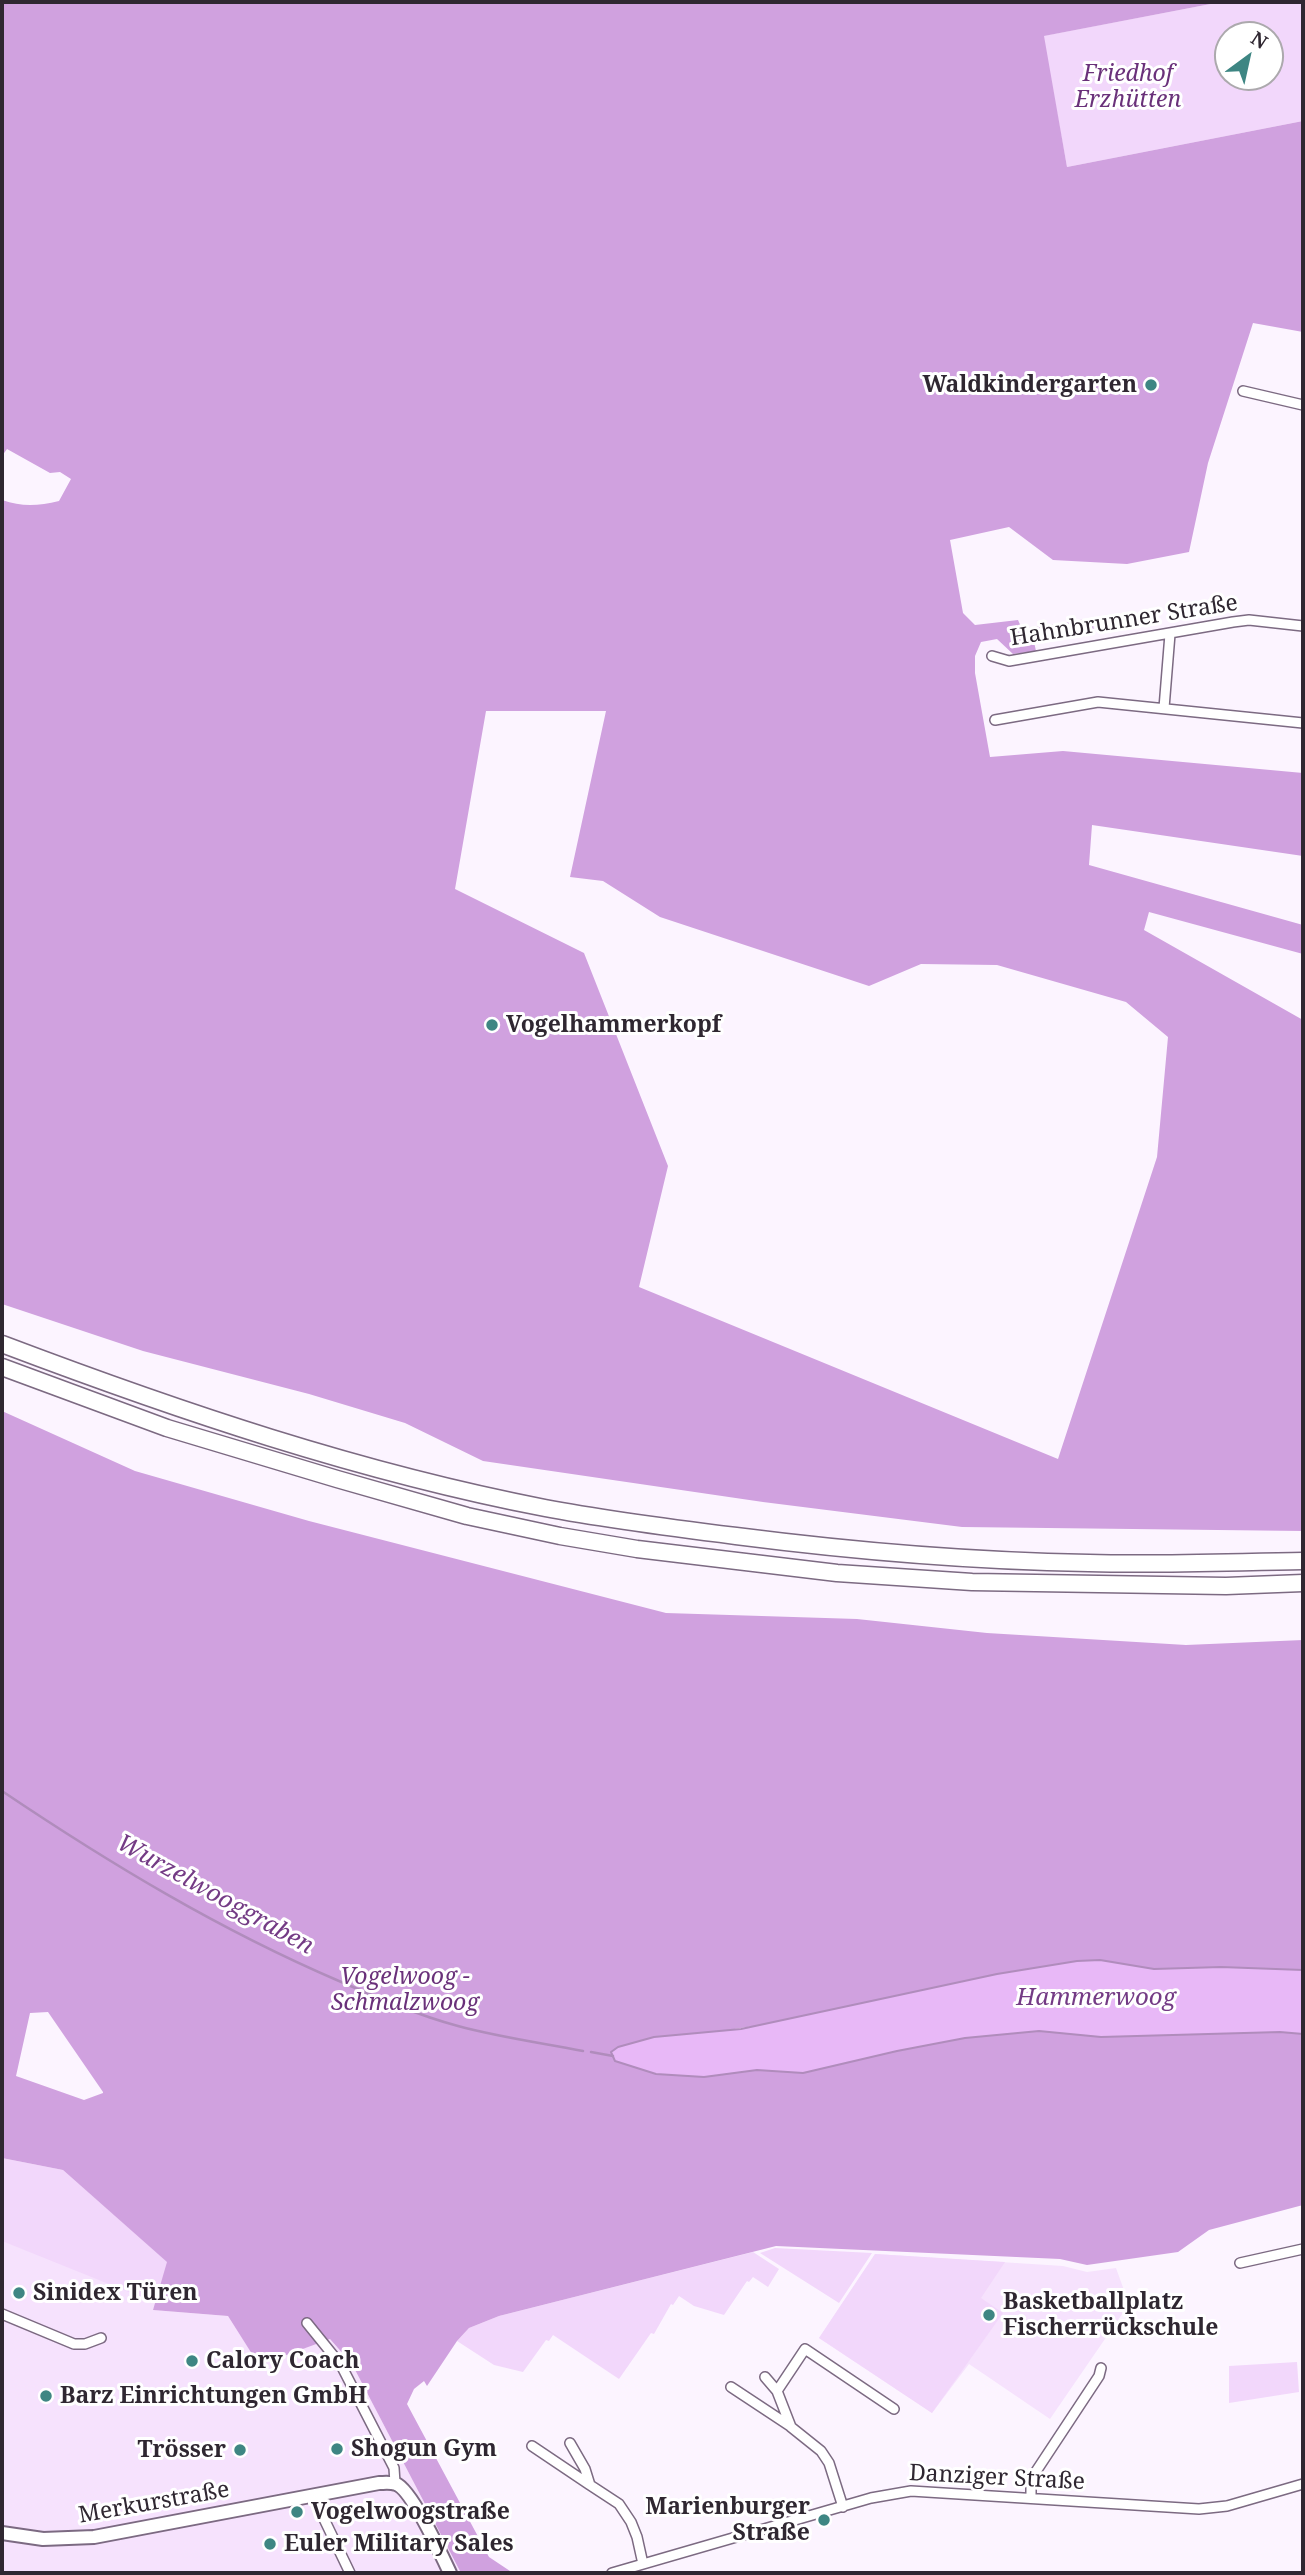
<!DOCTYPE html>
<meta charset="utf-8">
<style>
body{margin:0}
#map{position:relative;width:1305px;height:2575px;overflow:hidden;background:#fcf4ff;font-family:"Noto Serif",serif}
canvas{display:block}
.frame{position:absolute;inset:0;border:4px solid #2f2731;pointer-events:none}
.north{position:absolute;left:1214px;top:21px;width:70px;height:70px;box-sizing:border-box;background:#fff;border:2px solid #aca9ad;border-radius:50%;rotate:33deg;font-size:19px;font-weight:700;line-height:28px;text-align:center;color:#2f2731}
.north::after{content:'';display:block;margin:auto;width:24px;height:32px;background:#3e8683;clip-path:polygon(50% 0,100% 100%,50% 72%,0 100%)}
</style>
<div id="map">
<canvas width="1305" height="2575"></canvas>
<div class="frame"></div>
<div class="north">N</div>
</div>
<script>
const context = document.querySelector('canvas').getContext('2d');
context.lineJoin = 'round';
function fillPath(path, color) {
  context.fillStyle = color;
  context.fill(path, 'evenodd');
}
function strokePath(path, color, width, dash) {
  context.strokeStyle = color;
  context.lineWidth = width;
  context.lineCap = dash ? 'butt' : 'round';
  context.setLineDash(dash || []);
  context.stroke(path);
}
function drawText(font, color, halo, rows, align = 'center') {
  context.font = font + ' "Noto Serif",serif';
  context.lineWidth = 6;
  context.setLineDash([]);
  context.textBaseline = 'middle';
  context.strokeStyle = halo;
  context.fillStyle = color;
  for (const [text, x, y, turn = 0] of rows) {
    context.save();
    context.translate(x, y);
    context.rotate((+turn || 0) * Math.PI / 180);
    context.textAlign = isNaN(turn) ? turn : align;
    if (halo) context.strokeText(text, 0, 0);
    context.fillText(text, 0, 0);
    context.restore();
  }
}
fillPath(new Path2D(`
 M2,2158l154,145 -3,7 75,6 31,48 71,-25 22,25 109,209h-459z
 M875,2254l188,12 24,6 29,-4 13,36 -79,115 -81,-55 -37,49 -113,-75z`), '#f6e2fd');
fillPath(new Path2D(`
 M1221,2h82v119l-236,46 -24,-131zM1228,35h42v42h-42z
 M2,2158l61,12 105,92 -12,41 -154,-62z
 M775,2248l97,5 -33,50 -79,-50z
 M753,2252l26,17 -11,18 -15,-10 -4,5 -2,-1 -23,34 -30,-9 -15,-10 -6,9 -2,-1 -17,30 -3,-1 -32,46 -66,-44 -4,6 -3,-1 -23,32 -29,-7 -37,-24 12,-13 30,-12z
 M875,2254l130,8 -24,36 22,15 -71,100 -113,-75z
 M1297,2362l2,30 -70,11v-37z`), '#f2d7fb');
fillPath(new Path2D(`
 M2,2h1219l-177,34 23,131 236,-46v211l-50,-9 -45,140 -19,89 -62,12 -74,-4 -44,-33 -59,13 13,73 12,12 43,-5 4,9 70,-11 2,13 -60,11 2,9 -23,3 -16,-15 -16,3 -6,14v17l15,84 73,-6 240,22v83l-211,-31 -3,40 214,60v29l-154,-42 -5,18 159,90v511l-341,-4 -199,-25 -280,-41 -78,-38 -96,-29 -166,-43 -141,-47v-804c20,7 36,6 57,1l12,-22 -11,-7 -10,1 -43,-24 -5,7zM486,711h120l-36,166 33,4 57,36 209,69 52,-22 76,1 129,37 42,35 -11,120 -99,302 -419,-172 29,-121 -84,-213 -129,-64z
 M2,1411l133,60 174,50 357,92 191,6 130,14 199,12 117,-5v330l-82,-3 -67,2 -54,-9 -23,1 -80,13 -224,49 -58,9 -32,3 21,42 53,-7 46,3 94,-22 68,-13 74,-7 62,6 179,-5 23,2v171l-94,25 -31,22 -91,13 -27,-6 -284,-13 -277,70 -30,12 -12,13 -30,45 -3,-5 -10,8 -7,15 82,153 24,16h-52l-109,-209 -22,-25 -71,26 -31,-49 -75,-6 14,-48 -104,-92 -61,-12zM48,2012l55,80v1l-19,7 -68,-24 14,-63z`), '#d0a1df');
const water = new Path2D(`
 M1100,1960l54,9 67,-2 82,3v64l-23,-2 -179,5 -62,-6 -74,7 -68,13 -94,22 -46,-3 -53,7 -48,-3 -41,-13 -4,-9 7,-5 36,-10 87,-8 256,-55 80,-13z`);
fillPath(water, '#e8b8f7');
strokePath(water, '#b08cbc', 2);
strokePath(new Path2D(`
 M2,1791c107,72 218,139 337,190 39,17 78,34 119,45 40,11 84,17 125,25
 M591,2052l22,4`), '#b08cbc', 2.5);
const street = new Path2D(`
 M1243,391l60,14
 M992,656l17,5 224,-39 16,-2 54,6
 M1164,708l6,-74
 M995,720l103,-18 205,21
 M1240,2263l63,-14
 M2,2314l72,30h11l16,-6
 M307,2323l34,42 53,103 1,15
 M765,2377l12,14 14,36 30,24 8,12 14,44
 M731,2387l59,39
 M777,2391l28,-42 89,60
 M570,2443l15,26 5,16 29,19 12,18 6,15 6,27
 M532,2446l58,39
 M313,2496l37,77
 M1031,2498v-19l68,-103 2,-8
 M612,2573l259,-75 40,-7 288,18 28,-3 76,-22`);
const secondary = new Path2D(`
 M2,2533l41,6 51,-2 285,-54c5,0 12,-1 17,1 15,5 46,72 54,89`);
const highway = new Path2D(`
 M2,1344c177,67 357,128 543,164 63,12 127,20 191,28 117,15 236,25 353,27 72,2 143,-1 214,-2
 M2,1367l165,61 170,51 130,37 93,20 77,13 200,24 135,9 254,4 77,-3`);
strokePath(street, '#7c6a82', 12);
strokePath(secondary, '#7c6a82', 16);
strokePath(highway, '#7c6a82', 19);
strokePath(street, '#fff', 9);
strokePath(secondary, '#fff', 12);
strokePath(highway, '#fff', 16);
for (const [x, y, r, color] of [
 [1151,385,7,"#3e8683"],
 [492,1025,7,"#3e8683"],
 [19,2293,7,"#3e8683"],
 [989,2315,7,"#3e8683"],
 [192,2361,7,"#3e8683"],
 [46,2396,7,"#3e8683"],
 [337,2449,7,"#3e8683"],
 [240,2450,7,"#3e8683"],
 [297,2512,7,"#3e8683"],
 [824,2520,7,"#3e8683"],
 [270,2544,7,"#3e8683"]
]) {
  const dot = new Path2D();
  dot.arc(x, y, r, 0, 2 * Math.PI);
  context.fillStyle = color;
  context.fill(dot);
  strokePath(dot, '#fff', 2.5);
}
drawText('italic 23px', '#6a317a', '#fff', [
 ["Friedhof",1128,74],
 ["Erzhütten",1128,100],
 ["Vogelwoog -",405,1977],
 ["Schmalzwoog",405,2003]
]);
drawText('bold 23px', '#2f2731', '#fff', [
 ["Waldkindergarten",1137,385,"right"],
 ["Vogelhammerkopf",506,1025],
 ["Sinidex Türen",33,2293],
 ["Basketballplatz",1003,2302],
 ["Fischerrückschule",1003,2328],
 ["Calory Coach",206,2361],
 ["Barz Einrichtungen GmbH",60,2396],
 ["Shogun Gym",351,2449],
 ["Trösser",226,2450,"right"],
 ["Marienburger",810,2507,"right"],
 ["Straße",810,2533,"right"],
 ["Vogelwoogstraße",311,2512],
 ["Euler Military Sales",284,2544]
], 'left');
drawText('23px', '#2f2731', '#fff', [
 ["Hahnbrunner Straße",1124,621,-9],
 ["Danziger Straße",997,2478,3],
 ["Merkurstraße",154,2503,-10]
]);
drawText('italic 24px', '#743b85', '#fff', [
 ["Wurzelwooggraben",215,1895,29],
 ["Hammerwoog",1096,1998]
]);
</script>
